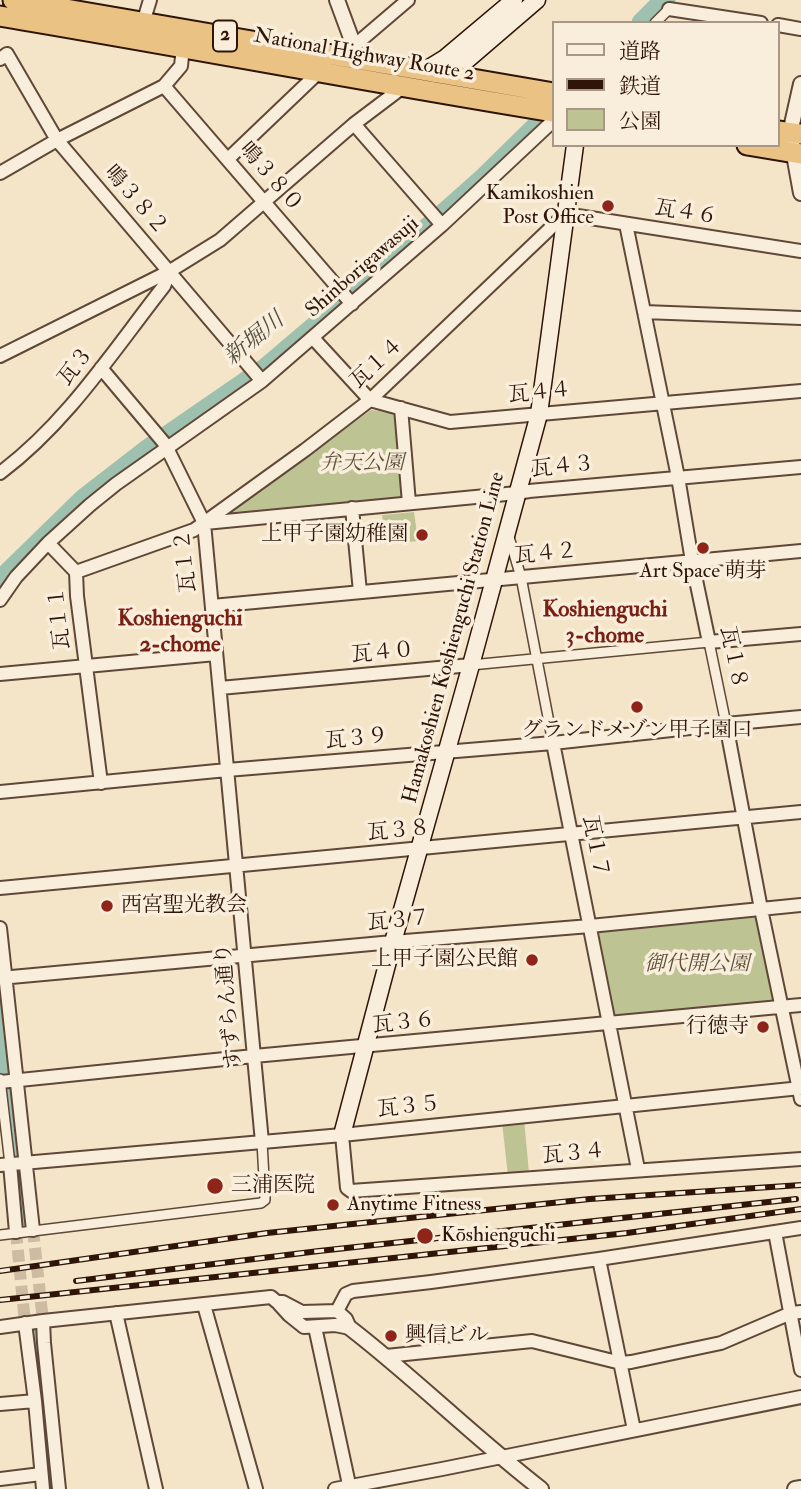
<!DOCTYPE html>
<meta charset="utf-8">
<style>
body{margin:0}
#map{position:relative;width:801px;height:1489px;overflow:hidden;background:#f4e5c8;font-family:"IM FELL Double Pica","Noto Serif JP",serif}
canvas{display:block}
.legend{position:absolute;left:552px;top:21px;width:228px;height:126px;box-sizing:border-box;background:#f8eedb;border:2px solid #a89787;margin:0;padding:9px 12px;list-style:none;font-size:21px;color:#2f1408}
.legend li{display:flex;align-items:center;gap:14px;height:35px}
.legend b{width:35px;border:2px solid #a89787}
</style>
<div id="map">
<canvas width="801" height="1489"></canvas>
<ul class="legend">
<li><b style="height:9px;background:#f8eedb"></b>道路</li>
<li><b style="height:9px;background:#2f1408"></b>鉄道</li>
<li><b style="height:19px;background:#bec394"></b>公園</li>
</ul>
</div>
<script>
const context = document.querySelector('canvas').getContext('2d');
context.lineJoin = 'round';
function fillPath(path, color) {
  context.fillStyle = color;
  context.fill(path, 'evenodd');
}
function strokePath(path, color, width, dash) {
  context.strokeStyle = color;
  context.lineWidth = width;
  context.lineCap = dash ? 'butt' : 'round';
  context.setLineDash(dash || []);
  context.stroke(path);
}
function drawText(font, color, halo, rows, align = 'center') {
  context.font = font + ' "IM FELL Double Pica","Noto Serif JP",serif';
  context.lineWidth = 7;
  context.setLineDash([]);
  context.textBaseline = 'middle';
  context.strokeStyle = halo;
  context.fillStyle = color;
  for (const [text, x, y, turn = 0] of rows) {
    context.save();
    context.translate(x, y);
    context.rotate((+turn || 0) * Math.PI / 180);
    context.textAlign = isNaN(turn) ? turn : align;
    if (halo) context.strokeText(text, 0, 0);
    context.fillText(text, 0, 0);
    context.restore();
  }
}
fillPath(new Path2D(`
 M371,410l26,3 9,87 -174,14 -2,-5z
 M414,512l4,29 -33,3 -3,-29z
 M754,915l4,4 15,84 -160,15 -16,-83 3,-5z
 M524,1119l5,54 -21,3 -6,-54z`), '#bec394');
strokePath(new Path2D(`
 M642,23l23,-23
 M0,584l7,-10 77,-75 62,-48 119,-82 86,-73 133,-118 52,-51
 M0,1014l24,213
 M34,1330l17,159`), '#9dc0af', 21);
strokePath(new Path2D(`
 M33,1230l10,91
 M16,1232l9,91`), '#cdbba2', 12, [12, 6]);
const pedestrian = new Path2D(`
 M655,23l14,-14
 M509,537l12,40 32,166
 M471,665l238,-23 17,82
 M0,1079l10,85
 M0,1235l261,-32 4,-3v-4l-3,-54`);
const minor = new Path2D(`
 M669,9l92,14
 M143,23l7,-23
 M778,25l23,4
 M354,46l54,-46
 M0,59l7,-5 50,86 205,241
 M164,86l188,218
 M354,124l88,101
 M228,159l91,-87
 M0,173l57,-33 107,-54 17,-20 2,-19
 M565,214l236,37
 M626,224l52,253 14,84 17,81 92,-8
 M644,312l157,6
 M313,338l57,62 80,22 351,-31
 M0,356l170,-85 50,-31 134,-116 49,-37
 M101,368l64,76 39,79 58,619
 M401,408l8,95
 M0,473c67,-50 113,-122 164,-187l6,-15
 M352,508l8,84
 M205,523l312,-30 12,-2 272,-24
 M48,543l28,29 1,24 24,187
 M76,572l118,-42 111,-80 65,-50 189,-180 5,-3
 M0,600l16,-23 32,-34 42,-38 26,-21 146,-103 180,-156 112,-105
 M212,606l589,-55
 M0,674l216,-20
 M220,688l251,-23
 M726,724l35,185 40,190
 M553,743l85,426
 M0,792l227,-22 326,-27 173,-19 75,-7
 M0,888l801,-76
 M0,928l33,302
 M0,978l393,-36 197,-16 211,-21
 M0,1082l254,-26 547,-51
 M342,1135l5,53 4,3 450,-32
 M10,1164l6,68
 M0,1165l342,-30 459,-47
 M775,1232l26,138
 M599,1259l35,171
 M279,1304l10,11 15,12 31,-2 15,3
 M204,1305l52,184
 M337,1311l9,-17 7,-3 78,-9 168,-23 202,-31
 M116,1313l40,176
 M43,1321l1,22 15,146
 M25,1323l10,78 8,88
 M0,1327l43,-6 228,-24 6,5h6l19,10 35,-1 9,8 4,9
 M315,1327l35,162
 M386,1356l146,-15 89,22 10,-1 90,-19 70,-30 10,-1
 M0,1404l35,-3
 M0,1479l41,-5
 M335,1489l107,-20 359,-72`);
const tertiary = new Path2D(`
 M337,0l17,46 -2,12
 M801,84l-11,49 11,60
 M350,1328c66,51 125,110 191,161
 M795,1489l6,-1`);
const secondary = new Path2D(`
 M427,69l18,-11 69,-58
 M436,74l30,-13 71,-61
 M342,1135l51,-193 78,-277 68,-251 36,-269`);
const trunk = new Path2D(`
 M13,0l541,93
 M0,16c185,31 369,66 554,96
 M778,131l23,3
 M747,145l54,9`);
strokePath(pedestrian, '#604838', 12);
strokePath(minor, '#604838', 16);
strokePath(tertiary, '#604838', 18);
strokePath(secondary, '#2f1408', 19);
strokePath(trunk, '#2f1408', 23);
strokePath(pedestrian, '#f8eedb', 9);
strokePath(minor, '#f8eedb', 12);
strokePath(tertiary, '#f8eedb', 14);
strokePath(secondary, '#f8eedb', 16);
strokePath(trunk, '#eac284', 19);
const rail = new Path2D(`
 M0,1271l267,-38 323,-34 211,-14
 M76,1281l243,-30 477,-52
 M0,1300l627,-67 174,-24`);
strokePath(rail, '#2f1408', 6);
strokePath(rail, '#f8eedb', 3.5, [10]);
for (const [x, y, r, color] of [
 [608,206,7,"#8f2418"],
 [422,535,7,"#8f2418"],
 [703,548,7,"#8f2418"],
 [637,707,7,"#8f2418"],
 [107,906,7,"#8f2418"],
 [532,960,7,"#8f2418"],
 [763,1027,7,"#8f2418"],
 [215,1186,9,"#8f2418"],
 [333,1205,7,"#8f2418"],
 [425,1236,9,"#8f2418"],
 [391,1336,7,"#8f2418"]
]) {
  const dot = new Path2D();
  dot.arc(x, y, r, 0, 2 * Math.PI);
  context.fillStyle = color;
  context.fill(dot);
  strokePath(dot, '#f8eedb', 2.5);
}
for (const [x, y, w] of [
 [225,36,24]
]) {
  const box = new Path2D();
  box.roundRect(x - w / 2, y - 15.5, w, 31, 5);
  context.fillStyle = '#f8eedb';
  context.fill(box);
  strokePath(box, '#2f1408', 2);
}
drawText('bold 19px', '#2f1408', null, [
 ["2",225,36]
]);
drawText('21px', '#2f1408', '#f8eedb', [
 ["National Highway Route 2",364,56,10],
 ["鳴３８０",270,178,49],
 ["鳴３８２",135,201,49],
 ["瓦４６",686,214,9],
 ["Shinborigawasuji",363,268,-41],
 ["瓦１４",378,364,-43],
 ["瓦３",77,367,-52],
 ["瓦４４",540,394,-5],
 ["瓦４３",563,468,-6],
 ["瓦４２",546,555,-5],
 ["瓦１２",187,561,-96],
 ["瓦１１",61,618,-96],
 ["Hamakoshien Koshienguchi Station Line",455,638,-75],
 ["瓦４０",383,654,-5],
 ["瓦１８",732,658,78],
 ["瓦３９",357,740,-5],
 ["瓦３８",399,832,-5],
 ["瓦１７",594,847,79],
 ["瓦３７",399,922,-5],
 ["すずらん通り",230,1006,-95],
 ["瓦３６",404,1024,-6],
 ["瓦３５",409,1108,-6],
 ["瓦３４",574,1155,-5]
]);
drawText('21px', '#2f1408', '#f8eedb', [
 ["Kamikoshien",594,194,"right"],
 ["Post Office",594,218,"right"],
 ["上甲子園幼稚園",408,535,"right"],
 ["Art Space 萌芽",703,572,"center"],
 ["グランドメゾン甲子園口",637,731,"center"],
 ["西宮聖光教会",121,906],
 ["上甲子園公民館",518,960,"right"],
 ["行徳寺",749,1027,"right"],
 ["三浦医院",231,1186],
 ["Anytime Fitness",347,1205],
 ["Kōshienguchi",441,1236],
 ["興信ビル",405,1336]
], 'left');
drawText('italic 21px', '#615139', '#f8eedb', [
 ["弁天公園",362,464],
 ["御代開公園",697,965]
]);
drawText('italic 23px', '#565042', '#f8eedb', [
 ["新堀川",255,340,-39]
]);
drawText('bold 23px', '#7a1f14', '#f8eedb', [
 ["Koshienguchi",605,611],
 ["3-chome",605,637],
 ["Koshienguchi",180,620],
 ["2-chome",180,646]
]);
</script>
